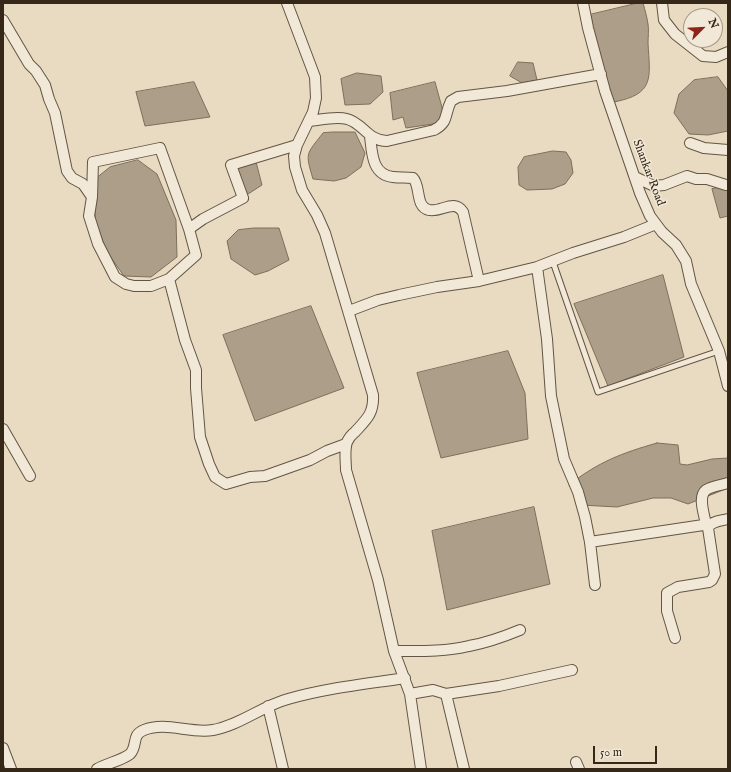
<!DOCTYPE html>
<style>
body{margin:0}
#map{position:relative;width:731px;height:772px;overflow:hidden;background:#e9dbc2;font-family:"IM FELL English",serif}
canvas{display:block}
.frame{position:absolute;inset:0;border:4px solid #362819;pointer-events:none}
.north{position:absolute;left:683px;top:8px;width:40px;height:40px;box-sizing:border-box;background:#f1e8d7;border:1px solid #a69b8b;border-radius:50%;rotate:66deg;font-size:11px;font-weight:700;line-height:16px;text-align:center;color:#362819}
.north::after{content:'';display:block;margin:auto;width:14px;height:18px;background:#8f2418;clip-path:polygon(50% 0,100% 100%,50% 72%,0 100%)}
.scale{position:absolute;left:593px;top:746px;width:64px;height:18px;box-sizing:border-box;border:2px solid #362819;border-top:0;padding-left:5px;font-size:12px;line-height:14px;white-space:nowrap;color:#362819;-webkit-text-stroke:3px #f1e8d7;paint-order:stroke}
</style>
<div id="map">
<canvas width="731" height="772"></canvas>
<div class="frame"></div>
<div class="north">N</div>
<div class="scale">50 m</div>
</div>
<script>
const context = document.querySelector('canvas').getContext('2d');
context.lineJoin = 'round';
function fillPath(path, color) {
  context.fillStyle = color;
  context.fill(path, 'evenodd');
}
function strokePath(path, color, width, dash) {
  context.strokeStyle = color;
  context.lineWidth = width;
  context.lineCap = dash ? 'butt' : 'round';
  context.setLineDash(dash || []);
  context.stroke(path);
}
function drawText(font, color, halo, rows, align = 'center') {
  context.font = font + ' "IM FELL English",serif';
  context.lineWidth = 3;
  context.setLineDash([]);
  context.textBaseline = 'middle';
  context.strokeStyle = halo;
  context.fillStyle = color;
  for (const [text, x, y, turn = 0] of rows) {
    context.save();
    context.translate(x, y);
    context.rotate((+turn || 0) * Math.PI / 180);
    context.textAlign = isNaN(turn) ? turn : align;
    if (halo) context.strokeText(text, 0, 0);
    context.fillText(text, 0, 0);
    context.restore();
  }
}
const water = new Path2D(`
 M638,3h5c2,7 4,14 5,21 1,6 0,13 0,19 2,35 7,51 -34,59l-29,-86z
 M518,62l15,1 4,17 -15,3 -12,-7z
 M357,73l24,3 2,16 -13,12 -25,1 -4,-26z
 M718,77l10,14v40l-20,4 -19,-1 -15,-21 5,-19 15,-14z
 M194,82l16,35 -65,9 -9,-34z
 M435,82l11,40 -40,6 -3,-11 -10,3 -3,-27z
 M333,132h22l10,21 -4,14 -15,11 -12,3 -21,-2c-8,-27 -7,-24 10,-46z
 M553,151l13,1 5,8 2,13 -8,11 -13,5 -25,1 -8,-5 -1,-18 6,-10z
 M255,158l7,27 -17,11 -13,-31z
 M138,160l19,14 19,46 1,37 -26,20 -27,-1 -17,-24 -12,-32v-41l15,-12z
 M728,187v29l-8,2 -8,-29z
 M254,228h25l10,32 -21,11 -13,4 -24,-16 -4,-18 11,-11z
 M663,275l21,82 -76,29 -34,-82z
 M311,306l33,82 -89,33 -32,-86z
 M508,351l17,42 3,46 -87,19 -24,-85z
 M657,443l21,2 2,19 7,1 25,-6 16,-1v30l-40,16 -17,-6h-18l-36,9 -36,-2 -12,-20c29,-23 53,-32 88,-42z
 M534,507l16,77 -103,26 -15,-79z`);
fillPath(water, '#ac9e89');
strokePath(water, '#7d6f5c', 1);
const service = new Path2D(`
 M553,262l45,130 121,-41`);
const minor = new Path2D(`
 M287,3l28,74 1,21 -3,14 -16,33 -3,11 1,11 7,23 15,25 8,18 48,162c1,18 -6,24 -18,37 -4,3 -6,6 -8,10 -3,9 -1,19 -1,28l32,110 16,71 16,43 11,75
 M583,3l5,25 17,63 35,102 10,23 12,16 14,13 10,16 5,23 28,67 9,35
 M662,3l2,17 11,14 28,22 13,1 12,-5
 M3,20l26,44 7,7 9,14 4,14 6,14 12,58 5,7 11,6 9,13 -3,19 9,28 17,33 11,7 8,2h17l18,-7 16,61 11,30v18l4,49 9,27 6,13 11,7 24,-7 15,-1 45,-16 17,-9 19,-7
 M309,121c11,-1 26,-5 38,-2 16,4 21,22 40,22l47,-11c15,-8 10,-15 17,-29l7,-4 49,-6 94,-17
 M370,136c2,17 2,39 23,41 7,1 13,0 20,1 8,8 2,29 16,32 12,3 25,-12 34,2l16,69
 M690,143l14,5 24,2
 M635,177l19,9 10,-1 23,-9 9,3h11l19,6h2
 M92,197l1,-35 67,-14 29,81
 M537,267l10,72 4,57 13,63 14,33 7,25 5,25 5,43
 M169,279l27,-24 -7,-26 14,-10 40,-21 -12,-33 66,-20
 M349,311l29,-11 21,-5 38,-8 42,-6 58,-14 36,-14 51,-16 32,-13
 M3,429l27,47
 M706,525c-1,-9 -9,-28 0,-35 5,-4 16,-5 22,-7
 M590,542l120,-18
 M675,638l-8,-27v-18l11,-6 31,-5 3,-2 3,-6 -7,-46c3,-7 13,-7 20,-9
 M394,651c25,0 50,1 75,-5 17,-3 34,-9 51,-16
 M410,694l23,-4 13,4 18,75
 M446,694l53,-8 73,-16
 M268,706l15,63
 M3,748l8,21
 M576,762l3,7
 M97,769c10,-6 24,-8 33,-15 8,-8 1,-19 14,-24 22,-9 46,4 69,0 27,-5 49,-24 75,-31 38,-11 78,-15 117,-21`);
strokePath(service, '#635543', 7);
strokePath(minor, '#635543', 12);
strokePath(service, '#f1e8d7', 5);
strokePath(minor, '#f1e8d7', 10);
drawText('12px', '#362819', '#f1e8d7', [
 ["Shankar Road",648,173,69]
]);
</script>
